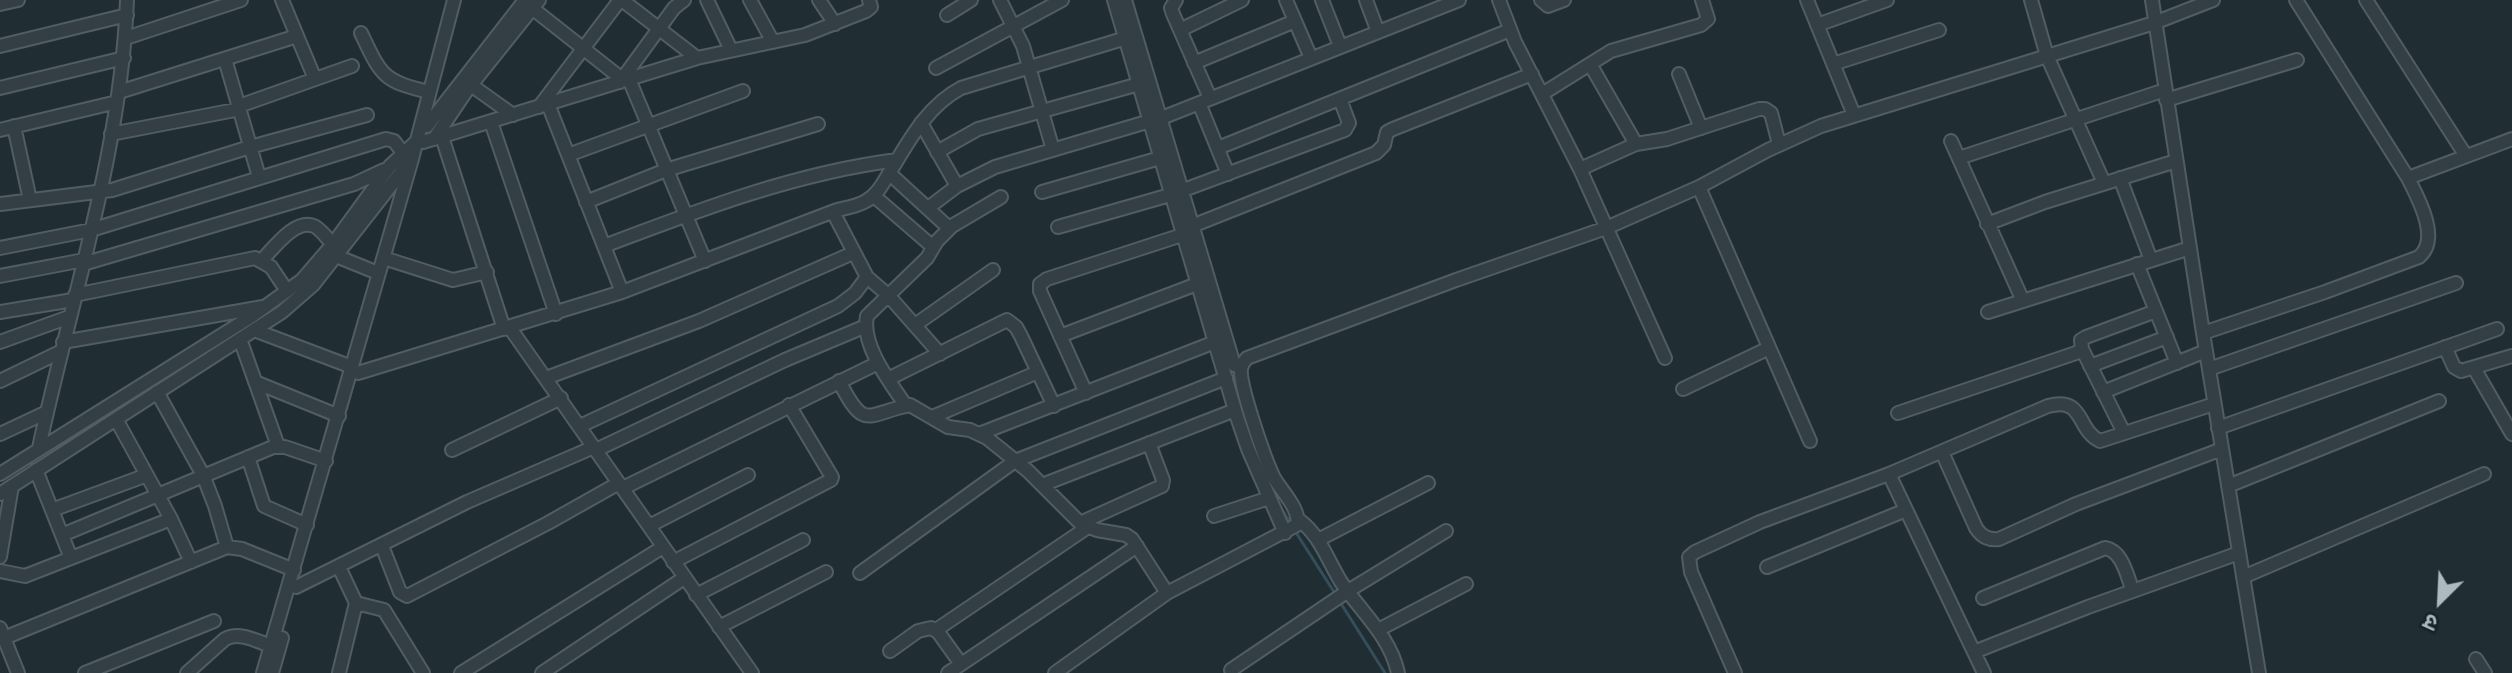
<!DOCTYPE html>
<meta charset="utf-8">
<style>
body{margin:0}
#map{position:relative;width:2512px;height:673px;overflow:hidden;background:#202e34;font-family:"Public Sans","Noto Sans Devanagari",sans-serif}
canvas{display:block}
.north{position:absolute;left:2400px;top:561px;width:80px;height:80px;-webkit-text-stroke:6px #192429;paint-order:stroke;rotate:204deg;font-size:22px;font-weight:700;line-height:32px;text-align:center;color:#adbac2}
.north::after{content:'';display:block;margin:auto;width:28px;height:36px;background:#adbac2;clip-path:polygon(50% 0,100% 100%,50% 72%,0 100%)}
</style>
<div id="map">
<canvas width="2512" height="673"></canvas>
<div class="north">उ</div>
</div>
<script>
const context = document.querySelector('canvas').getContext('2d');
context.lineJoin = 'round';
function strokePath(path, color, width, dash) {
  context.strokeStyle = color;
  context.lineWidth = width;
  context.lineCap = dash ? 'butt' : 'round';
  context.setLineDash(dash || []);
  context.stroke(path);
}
strokePath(new Path2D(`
 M205,354l58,-37
 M0,486l122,-78
 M1278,503l13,21
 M1295,531l41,64
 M1340,602l45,71`), '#344e5b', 3);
const minor = new Path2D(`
 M282,0l33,79
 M622,0l75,58
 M707,0l24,50
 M750,0l23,42
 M819,0l16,24
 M1000,0l23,46 30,104
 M1114,0l123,417 11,32 37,84
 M1125,0l109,365
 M1176,0l-5,8 2,6 37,84
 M1286,0l25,58
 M1322,0l18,46
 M1366,0l12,32
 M1499,0l16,42 65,127 85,189
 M1541,0l7,6 16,-6
 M1807,0l47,115
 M2031,0l16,56 57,127
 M2152,0l51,333 56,340
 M2366,0l100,156
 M0,4l18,-4
 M532,8l90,71
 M947,15l24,-15
 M1817,25l70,-25
 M1180,30l62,-30
 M361,33c20,42 21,48 68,59
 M126,38l115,-38
 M0,46l127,-31
 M225,59l34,118
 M1194,63l101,-42
 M1590,64l46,80
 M1833,64l106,-34
 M936,68l126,-68
 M1679,74l22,54
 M629,79l76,182
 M620,82l54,-74 10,-8
 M471,85l42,30
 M0,88l124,-30
 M119,92l178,-56
 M1542,94l69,-43 90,-26 7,-6 -6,-19
 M2166,100l131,-40
 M1199,103l29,71
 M548,104l74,188
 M239,106l113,-40
 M539,107l81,-107
 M1159,119l300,-119
 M491,122l65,192
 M921,123l36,63
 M14,126l16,74
 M427,126l98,-126
 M0,130l117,-28
 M111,134l129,-25
 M442,137l62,192
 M434,139l33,-49 72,-90
 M1951,141l72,160
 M423,142l274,-84 108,-23 61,-24 5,-4 -2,-7
 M1218,148l292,-118
 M937,152l41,-23 161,-45
 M568,155l175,-64
 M1959,158l206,-68
 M1580,169l56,-25 31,-5 92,-30h6l6,4 8,31
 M889,173l60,55
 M2120,178l31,82
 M2408,178l104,-39
 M1699,187l111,254
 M1181,191l164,-61 4,-7 -9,-24
 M1042,192l118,-34
 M874,196l59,51
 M586,202l80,-32 152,-46
 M0,204l112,-14 138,-43 117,-32
 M928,208l29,-22 38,-19 155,-46
 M833,212l34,65 21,18 52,59
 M1987,224l58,-22 131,-41
 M1192,226l184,-73 8,-8 3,-13 6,-3 139,-55
 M1058,227l112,-32
 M604,246c95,-36 191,-73 293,-86
 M0,248l91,-18 295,-91 8,2 9,12
 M336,256l42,17
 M262,260c11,-11 33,-42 52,-34 7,3 13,13 19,18
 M390,260l63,20 34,-8
 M83,264l271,-80 30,-14
 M2137,264l40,99
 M0,276l84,-16
 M75,295l180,-37 16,9 16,24
 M0,312l73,-12
 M1988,312l202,-64
 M915,325l78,-55
 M510,328l242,345
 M254,330l98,37
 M2203,333l122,-41 94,-35c22,-18 -1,-59 -11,-79l-112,-178
 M1060,336l137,-52
 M240,339l38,107
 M0,342l69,-25
 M63,342l200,-35
 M2445,347l9,20 7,4 51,-15
 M2082,349l42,84
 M2090,366l77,-29
 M2474,368l38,66
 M2209,369l247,-86
 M358,373l264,-81 215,-82c9,-2 21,-4 29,-9 13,-7 19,-22 27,-34 18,-30 36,-62 68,-79l165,-50
 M546,378l153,-57 154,-68
 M888,379l119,-59 9,7 5,9 33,70
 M0,381l60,-29
 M839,381c26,51 27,33 71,24l38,22 22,3 17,8 41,33 52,52 17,7 29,5 6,4 35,54
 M255,382l84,34
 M1683,389l86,-41
 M157,392l46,83 12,31 12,41
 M2103,392l103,-41
 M1086,393l-46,-102v-7l7,-5 135,-44
 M906,406c-16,-24 -45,-60 -39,-90l60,-58 10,-17 15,-15 49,-29
 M1898,413l178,-60 6,-4 -1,-9 5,-3 70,-26
 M932,417l106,-45
 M116,419l55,100 20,43
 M580,426l258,-120 17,-13 12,-16
 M2218,428l279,-99
 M0,434l47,-22
 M979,434l236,-92
 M39,448c32,-149 82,-295 88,-448
 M452,450l109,-52
 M596,450l189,-90 81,-34
 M1942,452l34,76c6,9 12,12 23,11l77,-35 146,-55
 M248,457l16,49 43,19
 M36,470l35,88
 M0,474l252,-158 50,-36 31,-36 57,-78 26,-24
 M1889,474l95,199
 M1042,485l193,-75
 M2228,486l211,-85
 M623,488l255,-125
 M0,494l282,-182 31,-27 97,-124
 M52,510l95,-35
 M1214,516l55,-18
 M1299,520c21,15 29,41 42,62 20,30 49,54 57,91
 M1080,523l82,-37 1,-6 -14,-37
 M649,526l99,-51
 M62,535l211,-88h12l41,14
 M1318,540l110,-57
 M382,546l18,46 7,4 141,-73 71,-40
 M0,557l12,-71
 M673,562l158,-82 1,-3 -43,-72
 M339,567l17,36 -17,70
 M1767,567l139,-57
 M0,571l25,5 146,-57
 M860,573l155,-112 211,-83
 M2243,577l241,-103
 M296,587l171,-85 127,-55
 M696,595l107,-55
 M1983,598l122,-50c18,3 22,29 28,43
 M356,603l28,7 39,63
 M719,627l107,-55
 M0,628l18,45
 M936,630l152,-103
 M1378,630l88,-46
 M4,638l223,-91 15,2 52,21
 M890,651l28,-20 13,-3 7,4 23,32
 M1974,652l114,-45 151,-54
 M2476,659l9,14
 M1231,670l117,-79 98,-60
 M85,673l129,-52
 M187,673l38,-34c15,-8 31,2 46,7
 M263,673l149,-514 42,-159
 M272,673l10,-35
 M461,673l202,-126
 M542,673l142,-95
 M948,673l189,-127
 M1055,673l112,-80 130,-68c4,-16 -17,-35 -24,-49 -8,-17 -34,-91 -32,-107 1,-6 2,-6 6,-11l209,-78 150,-52 93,-41 69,-37 53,-24 333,-103 59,-23
 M1735,673l-44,-101 -2,-15 6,-5 65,-30 129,-48 159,-68c37,-10 28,24 52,35l114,-37`);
strokePath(minor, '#505d63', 16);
strokePath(minor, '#333f45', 12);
</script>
